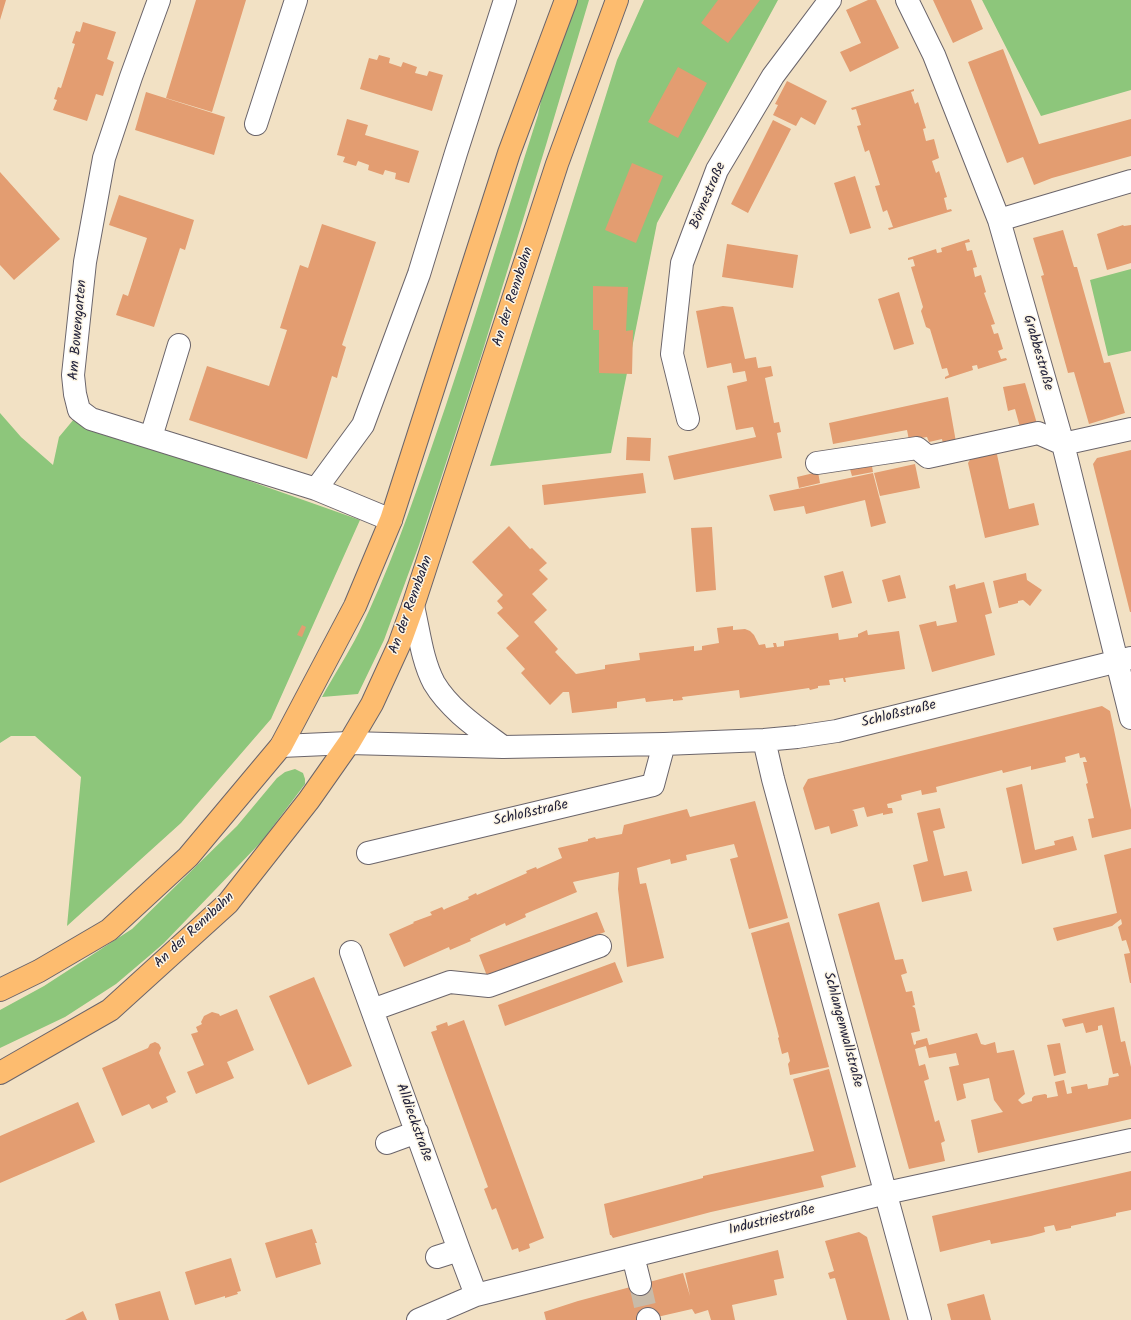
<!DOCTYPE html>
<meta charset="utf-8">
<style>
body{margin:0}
canvas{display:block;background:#f2e1c4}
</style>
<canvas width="1131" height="1320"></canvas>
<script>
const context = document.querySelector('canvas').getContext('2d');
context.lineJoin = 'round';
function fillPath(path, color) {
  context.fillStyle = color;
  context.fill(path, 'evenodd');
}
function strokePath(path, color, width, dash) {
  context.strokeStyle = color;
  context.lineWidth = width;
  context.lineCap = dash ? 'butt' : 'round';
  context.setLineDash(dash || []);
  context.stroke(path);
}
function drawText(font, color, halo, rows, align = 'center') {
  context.font = font + ' Kalam,sans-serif';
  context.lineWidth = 3;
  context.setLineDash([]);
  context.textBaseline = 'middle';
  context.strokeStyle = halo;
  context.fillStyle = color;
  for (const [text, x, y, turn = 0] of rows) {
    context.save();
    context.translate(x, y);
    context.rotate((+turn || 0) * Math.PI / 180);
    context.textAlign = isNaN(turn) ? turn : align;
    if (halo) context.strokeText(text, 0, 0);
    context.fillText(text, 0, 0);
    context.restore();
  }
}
fillPath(new Path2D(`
 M576,0h13l-43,145 -64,208 -63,192 -35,95 -26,54 -36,3c12,-22 26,-43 37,-65 29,-59 51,-122 72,-183 39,-111 71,-223 107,-334l6,-28z
 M644,0h134l-121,223 -46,230 -121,13 127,-406z
 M982,0h149v90l-90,26z
 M1131,269v82l-23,5 -18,-76z
 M0,413l21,24 32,28 6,-28 15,-18 286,101 -89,199 -90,104 -114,103 14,-149 -46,-41h-24l-11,7z
 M295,769l8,4 2,6v5l-43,57 -98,102 -15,13 -33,28 -51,33 -65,31v-38l44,-24 88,-57 105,-103 40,-48 8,-6z`), '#8dc67b');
fillPath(new Path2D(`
 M0,0h6l-6,20z
 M196,0h50l-34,112 -46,-14z
 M718,0h42l-32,43 -27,-20z
 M868,0h8l23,48 -49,24 -10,-20 21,-9 -15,-33z
 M933,0h38l12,29 -30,14z
 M83,22l33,10 -9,27 7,3 -11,34 -7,-2 -9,27 -34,-11 4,-10 -3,-1 4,-12 3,1 14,-44 -3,-1 4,-12 4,1z
 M1003,49l36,95 92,-25v37l-79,22 -18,7 -11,-28 -16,6 -39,-101z
 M379,55l11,3 -1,5 12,4 2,-5 14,5 -2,6 12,3 2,-5 14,4 -11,36 -72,-22 9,-31 8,2z
 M678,67l29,16 -29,55 -30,-16z
 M787,81l40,20 -12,24 -14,-8 -5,9 -23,-11 5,-10 -3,-1z
 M914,89v2l-3,1 4,12 3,-2 8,26 -3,1 3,12 8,-2 5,19 -7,3 4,12 3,-2 8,26 -3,1 3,12 4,-1 1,2 -63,19 -1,-2 5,-1 -6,-17 -4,2 -8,-26 5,-1 -11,-35 -4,2 -8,-26 4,-1 -5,-16 -4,1 -1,-2z
 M146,92l79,25 -11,38 -79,-25z
 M347,119l21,6 -3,10 54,16 -10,32 -14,-4 1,-6 -11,-3 -2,5 -15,-5 1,-5 -11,-4 -2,5 -13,-4 2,-5 -8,-2z
 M773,120l18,9 -43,84 -17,-9z
 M632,163l31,13 -27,67 -31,-13z
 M0,172l60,67 -46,41 -14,-15z
 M855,176l16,52 -21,6 -16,-51z
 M119,195l75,25 -9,30 -5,-2 -26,79 -38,-12 7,-21 5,2 19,-58 -38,-13z
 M322,224l54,18 -34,103 4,2 -7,23 -2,8 -5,-2 -25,83 -118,-39 18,-54 62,20 18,-56 -7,-2 20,-63 8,3z
 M1123,225l1,1 7,-1v38l-24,7 -10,-36z
 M1063,230l11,37h3l27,96 6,-1 15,51 -36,11 -15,-52 -6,1 -27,-97 3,-1 -11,-37z
 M969,239l1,3 -5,1 2,8 5,-1 5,17 -4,1 2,9 6,-2 5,17 -2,1 11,31 -4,1 3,9 4,-1 5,16 -5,2 3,8 5,-1 1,2 -29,9 -1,-4 -5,1 1,4 -28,9v-2l4,-2 -2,-7 -5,1 -12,-40 -4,-2 -5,-16 2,-4 -12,-40 4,-1 -2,-7 -5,1v-2l28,-9 1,4 5,-1 -1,-4z
 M727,244l71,11 -5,33 -71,-11z
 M593,286l35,1 -2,44 7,-1 -1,44 -33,-1v-43h-6z
 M899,292l15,52 -20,6 -16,-51z
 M723,306l10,1 12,52 11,-2 2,11 13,-2 2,10 -8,2 9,45 5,-1 2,10 -4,1 5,25 -108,22 -6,-24 88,-19 -3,-10 -17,3 -9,-44 20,-5 -2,-10 -12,2 -2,-10 -24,5 -11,-57z
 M1025,383l13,44 -17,4 -6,-22 -7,2 -5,-24z
 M948,397l8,45 -13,2 -1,-5 -13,3 -2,-5 -18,3 -2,-10 -74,14 -4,-21z
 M627,437l24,1 -1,23 -24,-1z
 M996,450l13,59 25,-6 5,22 -54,13 -17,-75 5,-8z
 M1131,450v162h-1l-37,-148 4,-6z
 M871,461l2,11 -21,4 -3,-10z
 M915,464l5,24 -40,8 -6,-23z
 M818,472l2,11 -21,5 -2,-11z
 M643,473l3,20 -102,12 -2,-20z
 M873,473l13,50 -15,4 -6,-27 -59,14 -2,-8 -30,5 -5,-16z
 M509,526l21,23 2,-1 15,15 -8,7 9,9 -16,15 15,16 -13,12 24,27 -3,3 21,22 29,-5v-4l35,-5 -1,-7 55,-7v5l8,-1v-4l17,-3 -2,-15 16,-2v4l12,-1 5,2 4,4 5,10 6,-1 1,4 8,-1 -1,-4h3l1,4 7,-1v-5l54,-8 1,7 19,-3v-3l9,-4 1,5 31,-4 6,38 -60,9 1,4h-2l-1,-4 -14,2 1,5 -12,1v2l-8,2 -1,-2 -69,10 -1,-8 -57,7 1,3 -10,1v-2l-27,3 -1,-4 -28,4v6l-45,5 -3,-21h-6l-13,13 -29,-32 4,-4 -19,-21 13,-12 -22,-23 6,-5 -6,-7 6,-6 -31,-33z
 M712,527l4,63 -20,2 -5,-64z
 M843,571l9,32 -20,5 -8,-32z
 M1026,573l1,7 15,10 -12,16 -7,-6 -5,1v2l-19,5 -6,-27z
 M900,575l6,23 -18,4 -6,-22z
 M984,582l8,31 -7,2 10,40 -63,17 -13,-47 17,-4 1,5 20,-4 -8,-36 6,-2 1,5z
 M302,625l4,2 -4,10 -5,-2z
 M1102,706l8,5 21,99v19l-39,9 -4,-19 6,-1 -8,-34 2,-1 -5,-21h4l-2,-5 -5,1 -1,-5 -14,4 1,5 -35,8v-4l-28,7 -1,-3 -66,17 1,5 -15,3 -1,-5 -20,5 1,5 -15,4 1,4h4l1,5 -10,2v-2l-16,4 -3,-10 -12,3 2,1 4,15 -27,8 -2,-8 -14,4 -12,-42 5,-9z
 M1022,784l13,66 20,-5 -1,-4 19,-5 4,14 -55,14 -16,-76z
 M755,801l33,117 -39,11 -19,-70 8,-2 -4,-13 -48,11 1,5 -16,4 -1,-5 -33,9 3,16 6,-1 18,75 -37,9 -9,-78 1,-17 -46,10 4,10 -52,22 1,3 -20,9 -1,-3 -35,16 1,2 -21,9 -1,-3 -45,20 -15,-33 25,-11 -1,-1 19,-7 -2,-3 12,-5 2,3 1,-1 24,-10 -1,-2 8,-4 1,2 50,-22 -1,-2 10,-4 1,2 25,-11 -4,-10 30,-7v-2l7,-2 1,2 26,-5 2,-9 63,-16 3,8z
 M940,808l5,20 -12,3 11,45 23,-5 5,20 -50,11 -9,-37 15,-4 -11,-48z
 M1131,848v135h-1l-6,-29 6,-1 -4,-13 -4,1 -4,-14 4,-3 -1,-5 -9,7 -55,15 -4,-13 64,-15 -13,-58z
 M879,902l16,58 8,-1 4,14 -6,2 5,17 6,-1 3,14 -3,1 3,2 5,23 -9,2 3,12 2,-1v-3l11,-3 2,7 48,-12 4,11 4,1 10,-3 2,11 17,-3 11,44 -7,6 4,4 10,-3v-3l2,-2 11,-2 2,1v3l11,-2 -3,-14 9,-2 3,14 5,-1 -1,-6 16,-3 1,5 20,-4 1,-7 10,-2 -1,-3 -5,1 -11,-49 -4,1v4l-12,3 -3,-10 -18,4 -3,-8 52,-12 7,35 4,-1 6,26v52l-153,34 -7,-33 32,-8 -9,-12 -5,-22 -26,6 3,14 -9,3 -8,-34 10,-2 -3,-12 -27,5 -3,-12 -11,3 4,17 6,-2 4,15 -5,2 11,41 4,-2 6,21 -4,2 4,18 -36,8 -71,-255z
 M597,912l8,20 -118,44 -8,-21z
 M789,922l40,145 -39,8 -2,-11 2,-3 -2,-9 -6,2 -4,-16 1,-1 -2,-8 -26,-96z
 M615,962l8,20 -118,44 -7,-21z
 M314,977l38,89 -44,19 -39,-89z
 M237,1009l17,41 -27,12 7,16 -38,16 -9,-22 17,-7 -13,-31 7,-2 -2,-5 6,-3 -1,-2 3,-6 8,-4 7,2 1,2z
 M464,1020l80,218 -15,6 1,4 -11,4 -1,-4 -6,2 -16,-42 -4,2 -8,-21 4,-2 -57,-155 6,-2 -1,-4 11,-4 1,4z
 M155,1042l4,2 2,4 -2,5 17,39 -10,5 2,5 -16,7 -3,-5 -27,12 -20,-48 46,-20 2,-4z
 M1060,1043l6,30 -12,3 -7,-31z
 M829,1069l27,98 -35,9 3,11 -113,25 -98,26 -2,-3h-1l-6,-31 99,-26v-2l111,-25 -21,-72z
 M78,1102l17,40 -95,41v-47z
 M1131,1171v39l-15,3v3l-45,10v2l-15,3 -2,-6 -10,2 1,5 -14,4 -40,8 -1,-4h-1l-49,12 -8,-36z
 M312,1229l5,14h-2l6,21 -45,14 -11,-35z
 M859,1232l8,5 23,83h-43l-12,-42 -5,1 -2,-6 6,-2 -9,-30z
 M778,1250l6,28 -10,2 3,15 -45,10 3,15h-24l-3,-10 -13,4 -3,-5 -48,11h-98l-2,-8 34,-11 105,-28 7,23 -5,-23z
 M231,1258l10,33 -4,1 1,2 -13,4v-2l-30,9 -10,-33z
 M160,1291l9,29h-50l-4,-16z
 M984,1294l7,26h-40l-4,-16z
 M83,1311l4,9h-22z`), '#e39d71');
strokePath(new Path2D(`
 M640,1284l8,35`), '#c8bba9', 22, [22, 11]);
const minor = new Path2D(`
 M159,0l-28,77 -27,81 -19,104 -12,113 2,19 4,16 12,9 225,70 75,31
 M907,0l27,55 65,165 64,224 68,274
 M256,124l40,-124
 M999,220l132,-39
 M688,419l-16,-65 10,-91 35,-93 56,-94 57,-76
 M151,437l28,-92
 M817,463l100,-15 11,9 110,-24 25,11 68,-15
 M316,489l47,-64 56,-151 37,-121 49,-153
 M413,606c6,25 9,55 21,77 16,27 45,46 69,64
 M764,740l9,39 147,541
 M281,746l68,-3 154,4 161,-3 100,-4 33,-3 40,-6 294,-73
 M368,853l285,-68 11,-41
 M351,952l108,298 17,45
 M372,1010l78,-28 39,4 111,-40
 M387,1143l30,-11
 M633,1256l7,28
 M437,1257l22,-7
 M648,1319l1,1
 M418,1320l58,-25 410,-102 245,-53`);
const major = new Path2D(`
 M0,990l39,-19 70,-41 79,-73 93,-111 74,-140 36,-86 118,-367 57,-153
 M0,1073l110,-63 118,-107 81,-103 40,-57 23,-39 27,-59 14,-39 144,-442 60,-164`);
strokePath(minor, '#6b656b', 24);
strokePath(major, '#6b656b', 24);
strokePath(minor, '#fff', 22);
strokePath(major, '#fdbc6f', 22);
drawText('14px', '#22223b', '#fcf5e5', [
 ["Börnestraße",709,196,-67],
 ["An der Rennbahn",514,297,-72],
 ["Am Bowengarten",79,330,-85],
 ["Grabbestraße",1037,353,74],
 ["An der Rennbahn",412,605,-70],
 ["Schloßstraße",899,715,-14],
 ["Schloßstraße",531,814,-13],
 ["An der Rennbahn",195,931,-43],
 ["Schlangenwallstraße",842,1030,75],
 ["Alldieckstraße",413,1123,70],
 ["Industriestraße",772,1221,-14]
]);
</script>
